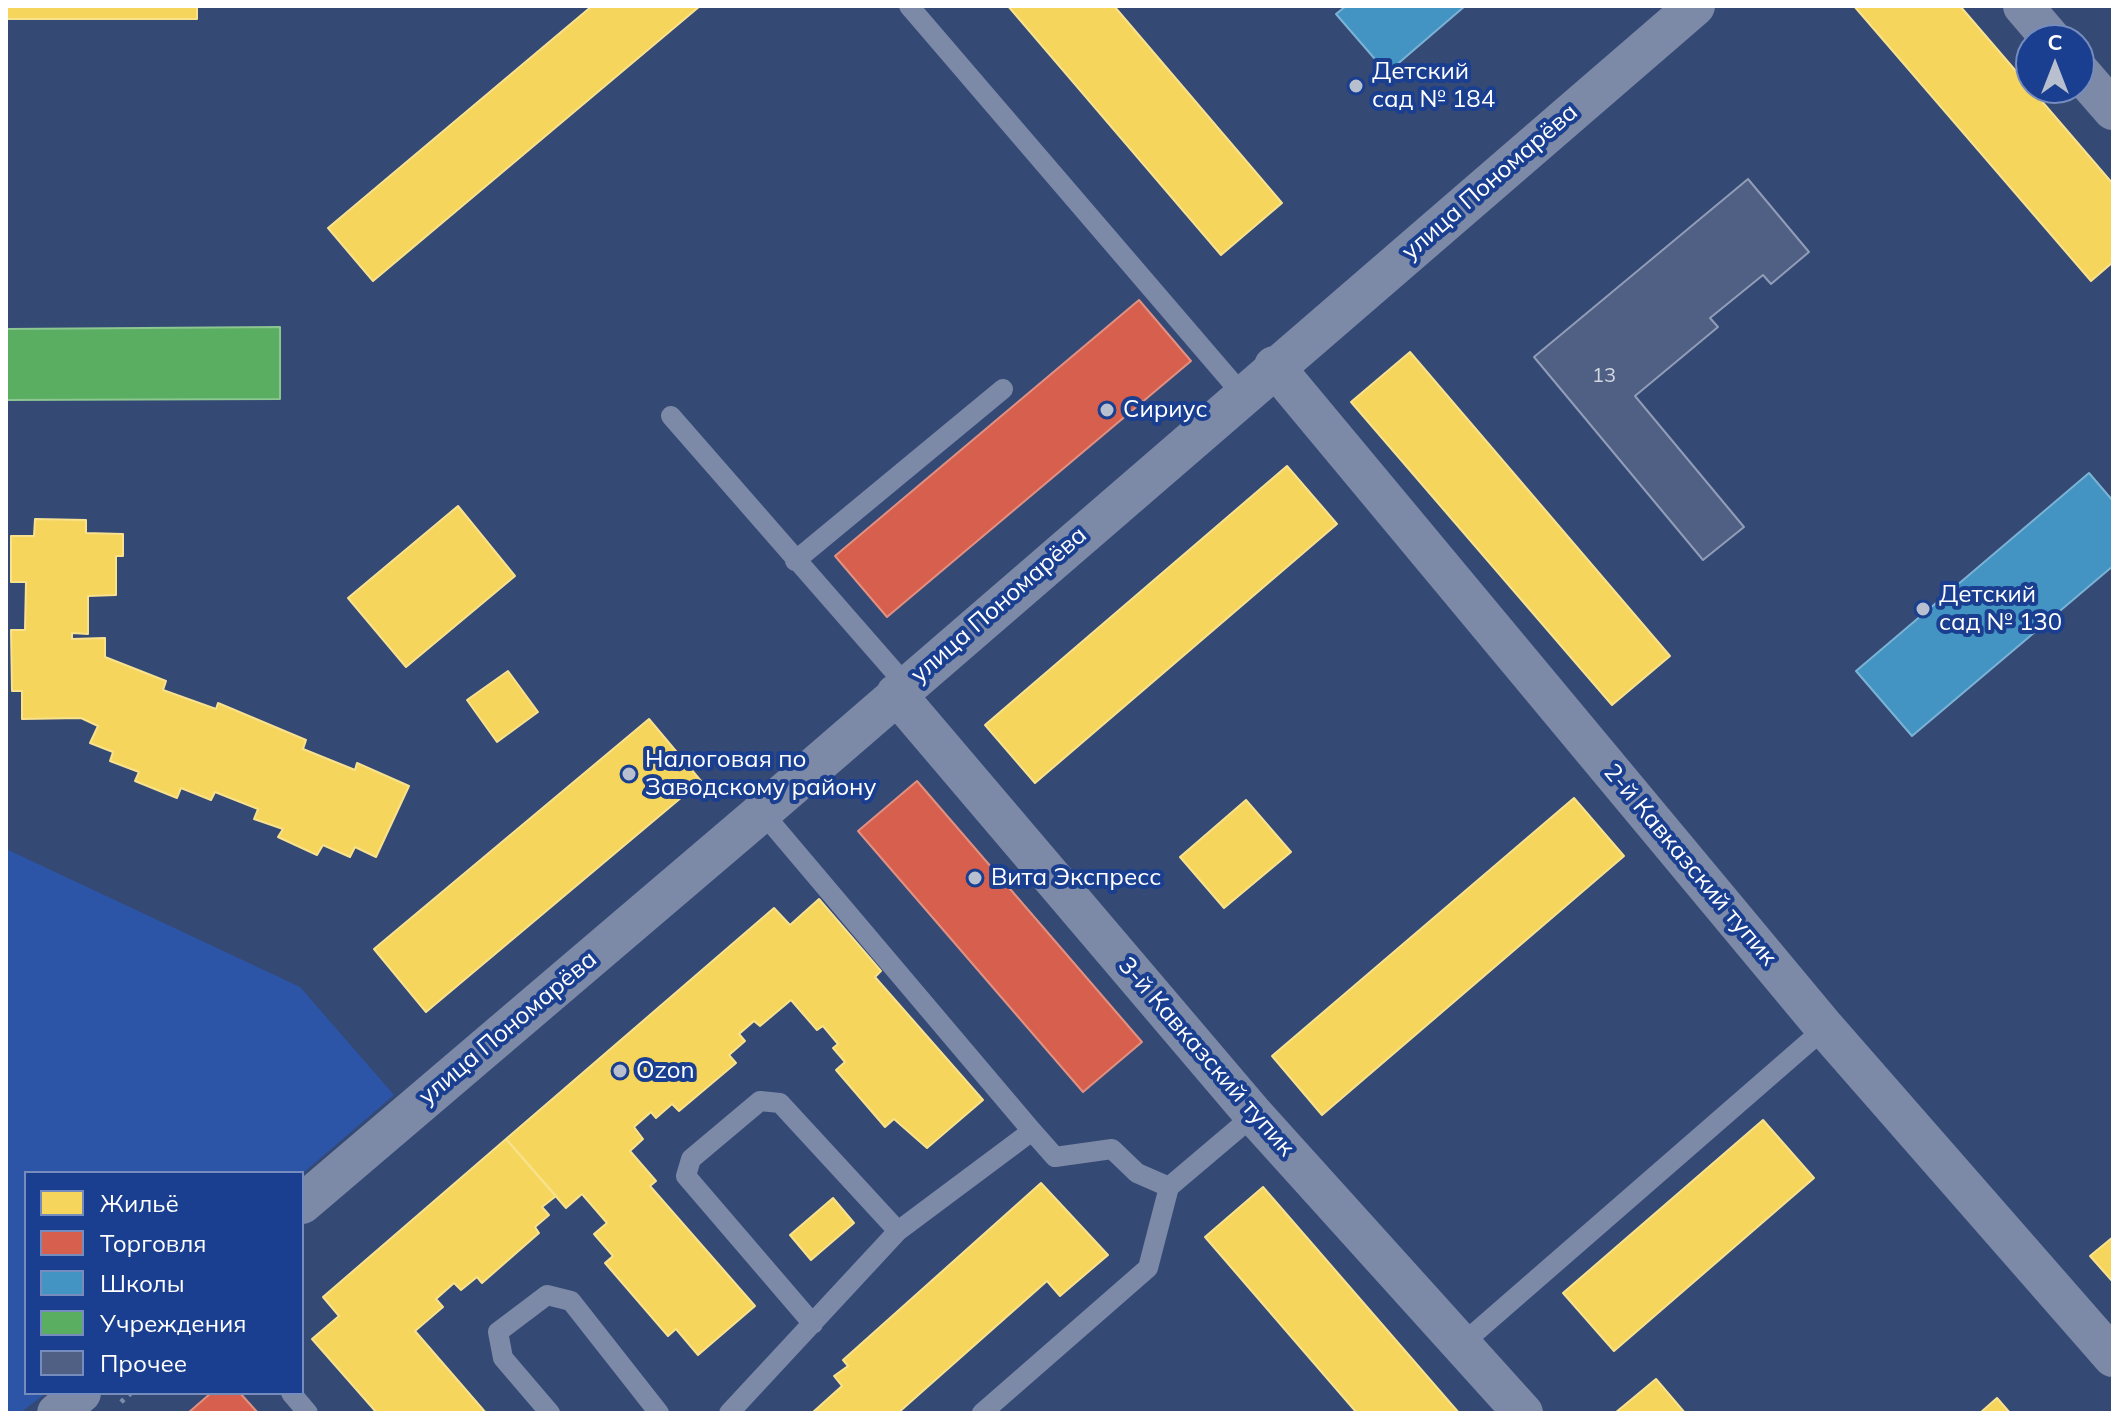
<!DOCTYPE html>
<meta charset="utf-8">
<style>
body{margin:0}
#map{position:relative;width:2119px;height:1419px;overflow:hidden;background:#354975;font-family:Mulish,sans-serif}
canvas{display:block}
.frame{position:absolute;inset:0;border:8px solid #fff;pointer-events:none}
.legend{position:absolute;left:24px;top:1171px;width:280px;height:224px;box-sizing:border-box;background:#1a3f90;border:2px solid #768cbc;margin:0;padding:10px 14px;list-style:none;font-size:24px;color:#fff}
.legend li{display:flex;align-items:center;gap:16px;height:40px}
.legend b{width:40px;border:2px solid #768cbc}
.north{position:absolute;left:2015px;top:24px;width:80px;height:80px;box-sizing:border-box;background:#1a3f90;border:2px solid #768cbc;border-radius:50%;rotate:0deg;font-size:22px;font-weight:700;line-height:32px;text-align:center;color:#fff}
.north::after{content:'';display:block;margin:auto;width:28px;height:36px;background:#b8bfcf;clip-path:polygon(50% 0,100% 100%,50% 72%,0 100%)}
</style>
<div id="map">
<canvas width="2119" height="1419"></canvas>
<div class="frame"></div>
<ul class="legend">
<li><b style="height:22px;background:#f6d55c"></b>Жильё</li>
<li><b style="height:22px;background:#d6604d"></b>Торговля</li>
<li><b style="height:22px;background:#4393c3"></b>Школы</li>
<li><b style="height:22px;background:#5aae61"></b>Учреждения</li>
<li><b style="height:22px;background:#4f6084"></b>Прочее</li>
</ul>
<div class="north">С</div>
</div>
<script>
const context = document.querySelector('canvas').getContext('2d');
context.lineJoin = 'round';
function fillPath(path, color) {
  context.fillStyle = color;
  context.fill(path, 'evenodd');
}
function strokePath(path, color, width, dash) {
  context.strokeStyle = color;
  context.lineWidth = width;
  context.lineCap = dash ? 'butt' : 'round';
  context.setLineDash(dash || []);
  context.stroke(path);
}
function drawText(font, color, halo, rows, align = 'center') {
  context.font = font + ' Mulish,sans-serif';
  context.lineWidth = 8;
  context.setLineDash([]);
  context.textBaseline = 'middle';
  context.strokeStyle = halo;
  context.fillStyle = color;
  for (const [text, x, y, turn = 0] of rows) {
    context.save();
    context.translate(x, y);
    context.rotate((+turn || 0) * Math.PI / 180);
    context.textAlign = isNaN(turn) ? turn : align;
    if (halo) context.strokeText(text, 0, 0);
    context.fillText(text, 0, 0);
    context.restore();
  }
}
fillPath(new Path2D(`
 M6,849l294,138 94,108 -92,79 -276,-1v220h20l-26,20h-14z`), '#2d55a7');
const homes = new Path2D(`
 M6,6h191v13h-191z
 M592,6h108l-327,275 -45,-53z
 M1008,6h106l168,197 -61,52z
 M1854,6h106l153,178v78l-22,19z
 M1410,352l260,304 -58,49 -261,-303z
 M1287,466l50,58 -302,259 -50,-58z
 M458,506l57,70 -109,91 -58,-69z
 M35,519l51,1v13l37,1v22h-7v39l-28,1v38l-16,-1v6l33,-1v19l61,24 -3,9 53,19 2,-6 88,37 -3,9 52,21 2,-7 52,23 -33,71 -21,-10 -5,10 -27,-12 -6,10 -39,-18 5,-8 -29,-10 4,-10 -43,-17 -4,8 -30,-12 -4,10 -42,-17 4,-9 -29,-11 3,-9 -23,-9 8,-17 -17,-8 -59,1v-28h-10l-1,-61h14l1,-48h-15v-46h23z
 M508,671l30,41 -41,30 -30,-42z
 M649,719l52,62 -275,231 -52,-63z
 M1574,798l50,58 -302,259 -50,-59z
 M1246,800l45,52 -67,56 -44,-51z
 M819,899l62,72 -6,6 108,123 -56,48 -33,-29 -9,8 -49,-57 9,-8 -12,-14 5,-4 -15,-18 -6,4 -26,-30 -31,26 -6,-5 -15,13 6,7 -16,14 7,8 -57,48 -7,-7 -16,14 -5,-6 -17,15 9,12 -13,12 26,30 -6,5 105,120 -57,49 -22,-26 -8,7 -63,-73 8,-7 -19,-22 13,-11 -25,-29 -16,14 -60,-69 268,-231 16,17z
 M1763,1120l51,58 -200,173 -51,-58z
 M506,1139l50,57 -14,11 7,8 -14,12 4,6 -57,50 -5,-6 -16,13 -7,-7 -18,16 7,8 -28,24 71,82h-109l-65,-74 27,-23 -16,-19z
 M1041,1183l67,72 -48,41 -13,-15 -149,132h-86l30,-27 -8,-10 14,-10 -5,-6z
 M1263,1187l196,226h-102l-152,-176z
 M833,1198l21,25 -43,37 -21,-25z
 M2113,1237v45l-23,-26z
 M1656,1379l29,34h-70z
 M1997,1398l13,15h-30z`);
fillPath(homes, '#f6d55c');
strokePath(homes, '#f9e28d', 2);
const shops = new Path2D(`
 M1139,300l52,61 -304,256 -52,-61z
 M917,781l225,261 -59,50 -225,-261z
 M211,1393h29l18,20h-70z`);
fillPath(shops, '#d6604d');
strokePath(shops, '#e29082', 2);
const schools = new Path2D(`
 M1346,6h119l-78,67 -51,-59z
 M2089,473l24,28v65l-201,170 -56,-65z`);
fillPath(schools, '#4393c3');
strokePath(schools, '#7bb3d5', 2);
const public = new Path2D(`
 M280,327v72l-274,1v-71z`);
fillPath(public, '#5aae61');
strokePath(public, '#8cc690', 2);
const building = new Path2D(`
 M1748,179l61,73 -38,32 -8,-9 -53,43 8,9 -83,69 109,131 -41,33 -169,-203z`);
fillPath(building, '#4f6084');
strokePath(building, '#919db7', 2);
strokePath(new Path2D(`
 M121,1402l10,-9`), '#7c8aa8', 5, [4, 6]);
strokePath(new Path2D(`
 M909,6l333,388
 M671,416l235,269
 M795,561l208,-172
 M762,812l270,319
 M813,1324l-127,-148 5,-17 69,-58 20,2 118,128
 M1462,1344l363,-316
 M291,1393l17,20
 M550,1413l-47,-55 -5,-26 49,-37 24,6 88,112
 M729,1413l169,-182 134,-100 23,26 57,-8 25,24 32,14 85,-72
 M982,1413l166,-145 21,-81`), '#7c8aa8', 20);
strokePath(new Path2D(`
 M2023,6l29,34
 M2079,71l34,39
 M1274,366l551,662 288,329
 M896,694l358,421 269,298
 M302,1204l460,-392 933,-806
 M57,1413l24,-20`), '#7c8aa8', 40);
for (const [x, y, r, color] of [
 [1356,86,8,"#b8bfcf"],
 [1107,410,8,"#b8bfcf"],
 [1923,609,8,"#b8bfcf"],
 [629,774,8,"#b8bfcf"],
 [975,878,8,"#b8bfcf"],
 [620,1071,8,"#b8bfcf"]
]) {
  const dot = new Path2D();
  dot.arc(x, y, r, 0, 2 * Math.PI);
  context.fillStyle = color;
  context.fill(dot);
  strokePath(dot, '#1a3f90', 3);
}
drawText('20px', '#d3d7e0', null, [
 ["13",1604,376]
]);
drawText('24px', '#fff', '#1a3f90', [
 ["Детский",1372,72],
 ["сад № 184",1372,100],
 ["Сириус",1123,410],
 ["Детский",1939,595],
 ["сад № 130",1939,623],
 ["Налоговая по",645,760],
 ["Заводскому району",645,788],
 ["Вита Экспресс",991,878],
 ["Ozon",636,1071]
], 'left');
drawText('24px', '#fff', '#1a3f90', [
 ["улица Пономарёва",1490,182,-41],
 ["улица Пономарёва",999,605,-41],
 ["2-й Кавказский тупик",1690,865,50],
 ["улица Пономарёва",508,1028,-40],
 ["3-й Кавказский тупик",1206,1057,49]
]);
</script>
